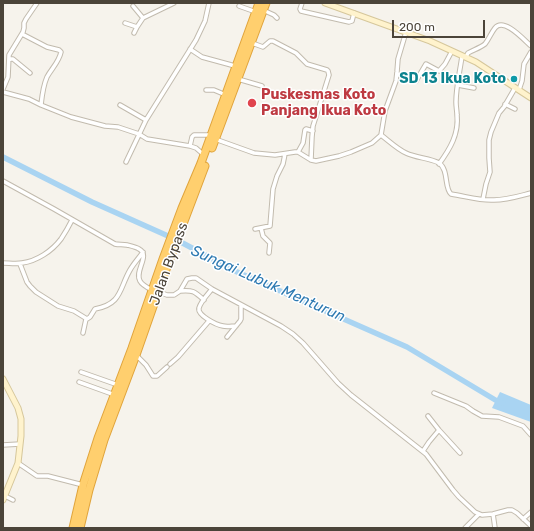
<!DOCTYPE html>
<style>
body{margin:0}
#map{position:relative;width:534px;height:531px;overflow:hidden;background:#f6f3ec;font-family:Rubik,sans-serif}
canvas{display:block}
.frame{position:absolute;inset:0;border:4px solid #4b4439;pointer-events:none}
.scale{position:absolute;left:392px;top:20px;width:93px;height:18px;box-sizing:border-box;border:2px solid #4b4439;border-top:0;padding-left:5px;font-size:12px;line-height:14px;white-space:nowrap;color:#4b4439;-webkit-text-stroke:3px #fff;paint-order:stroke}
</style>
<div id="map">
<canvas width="534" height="531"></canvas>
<div class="frame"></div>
<div class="scale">200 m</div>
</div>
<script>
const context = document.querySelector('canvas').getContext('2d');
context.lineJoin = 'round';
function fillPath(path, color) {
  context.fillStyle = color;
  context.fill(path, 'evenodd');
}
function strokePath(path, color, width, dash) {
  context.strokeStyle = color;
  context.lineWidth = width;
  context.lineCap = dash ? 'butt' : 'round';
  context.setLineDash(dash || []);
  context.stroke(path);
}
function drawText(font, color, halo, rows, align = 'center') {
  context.font = font + ' Rubik,sans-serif';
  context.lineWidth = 3;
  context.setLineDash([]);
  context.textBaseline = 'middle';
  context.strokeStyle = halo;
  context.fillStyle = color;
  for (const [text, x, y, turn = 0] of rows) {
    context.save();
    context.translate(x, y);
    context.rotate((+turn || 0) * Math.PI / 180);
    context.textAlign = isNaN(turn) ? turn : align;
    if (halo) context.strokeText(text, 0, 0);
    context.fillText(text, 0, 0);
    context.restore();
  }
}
fillPath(new Path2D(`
 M500,392l31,13v17l-39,-14z`), '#a9d4f2');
strokePath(new Path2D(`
 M3,157l89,45 85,38 58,31 172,76 90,54 6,2`), '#a9d4f2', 5.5);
const street = new Path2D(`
 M302,3l-2,6 1,2 48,11 3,-1 2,-8
 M133,6l10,12
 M239,6l17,6
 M263,10l11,5 3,3
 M125,23l12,4
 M134,33l3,-6 6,-9 31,-15
 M22,34l25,13 12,3 2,2c-2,10 -9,16 -14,25 -4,9 -5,19 -6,28
 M252,43l11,4 7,-6h3l23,12 11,11 20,6 1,1 1,4 -16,51 -1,11 -1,23
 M190,49l12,8 33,9
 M466,57l2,-4c5,-3 12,-5 17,-9 4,-5 6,-11 10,-16 9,-11 29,12 36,18
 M9,60l2,-1h2l17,14
 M397,74l19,7 10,-17 13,7 6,-7 7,-13
 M238,79l24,7
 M458,85l16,3
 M3,89l5,-12 1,-22 14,-23 1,-4v-5l2,-4 11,-16
 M206,90h8l12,5
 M519,90l3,-9 2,-17 7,-12
 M3,92l26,7 12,6 30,12 34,9 13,1 21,7 8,5 43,7 6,2 8,7
 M505,104l10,5
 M120,105l26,15
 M381,135l4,-24 11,-30 1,-9 1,-13 8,-27
 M215,139l39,14 21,2 20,-3h3l13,8 5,1 23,-5 12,-4 21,-9 9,-8c8,6 16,14 25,18 10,5 24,5 33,10 10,7 5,25 12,31 14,2 29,7 43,6 13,0 25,-4 37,-7
 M190,146l2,-9 2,-2h16
 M298,152l5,-9 2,-13 1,-1 7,2
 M126,162l20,-42 50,-80 9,-19 4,-18
 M439,164c11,-15 20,-30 18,-49 0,-4 -1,-8 -1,-13 0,-15 4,-31 6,-46
 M3,181l51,28 61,35c4,1 8,0 12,1 4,1 9,2 12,4 12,6 -5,22 1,32 2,4 8,7 12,9
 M483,199l3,-15 4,-12 -1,-14v-18l2,-8 8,-19 5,-6 11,-19
 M261,228l2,8 7,7 -1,10
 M255,229l15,-3 3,-37 4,-13 6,-12 2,-10
 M3,263c6,0 13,1 19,0 15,-2 30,-12 39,-24 4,-6 8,-13 11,-19
 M20,264l7,18 3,4 6,6 22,14 16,5 13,8 3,-2 5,-8c27,-5 24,-20 35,-39 4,-7 9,-12 13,-18
 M212,289c-4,5 -11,12 -13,19 -2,7 17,17 24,18 4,1 9,0 13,0
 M180,291c13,-1 14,0 24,9
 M159,292l8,3h7l6,-4 7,-12 5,-1h4l16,11 69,37 12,8 10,9 35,40 13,12 75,59 27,36 6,7 16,15 7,3 11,-1 15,-4h4l5,3 14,13
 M83,333l3,-14
 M227,337l13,-16 1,-2v-14
 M136,355l10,10 7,11h4l10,-9
 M170,364l8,-7 31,-36
 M81,372l37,13
 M79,382l36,13
 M434,393l32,13 7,5 9,5 17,1 24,9 8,9
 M428,416l11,14 21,23
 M3,445l17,-1
 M423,451l6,-9 10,-12
 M18,463l19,13h11l35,9
 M5,496l8,4
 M493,514l2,14
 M523,519l8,-7
 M465,528l14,-14`);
const secondary = new Path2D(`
 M325,3l105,38 46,21 55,36
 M3,379l15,29 3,11v17l-3,27 -15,37`);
const highway = new Path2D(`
 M212,148l54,-145
 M73,528l10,-43 15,-47 34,-90 31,-89 19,-51 19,-45 58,-160
 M80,528l9,-38 15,-50 32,-85 33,-94 36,-95`);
strokePath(street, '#c2bbae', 5.5);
strokePath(secondary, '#d6c79b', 7);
strokePath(highway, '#e0a43c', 9);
strokePath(street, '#fff', 3.5);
strokePath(secondary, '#fff3cd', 5);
strokePath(highway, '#ffcf6e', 7);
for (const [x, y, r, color] of [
 [514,79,4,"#0f9aa8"],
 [252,103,5,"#e0444e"]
]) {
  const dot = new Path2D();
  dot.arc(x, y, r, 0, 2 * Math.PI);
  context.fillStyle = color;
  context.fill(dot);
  strokePath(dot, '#fff', 1.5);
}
drawText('bold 14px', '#0d838f', '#fff', [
 ["SD 13 Ikua Koto",506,79]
], 'right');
drawText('bold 14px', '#be3a42', '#fff', [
 ["Puskesmas Koto",261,95],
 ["Panjang Ikua Koto",261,111]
], 'left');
drawText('14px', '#4b4439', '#fff', [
 ["Jalan Bypass",169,264,-70]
]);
drawText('italic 15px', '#2e7ab2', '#fff', [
 ["Sungai Lubuk Menturun",268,284,24]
]);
</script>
